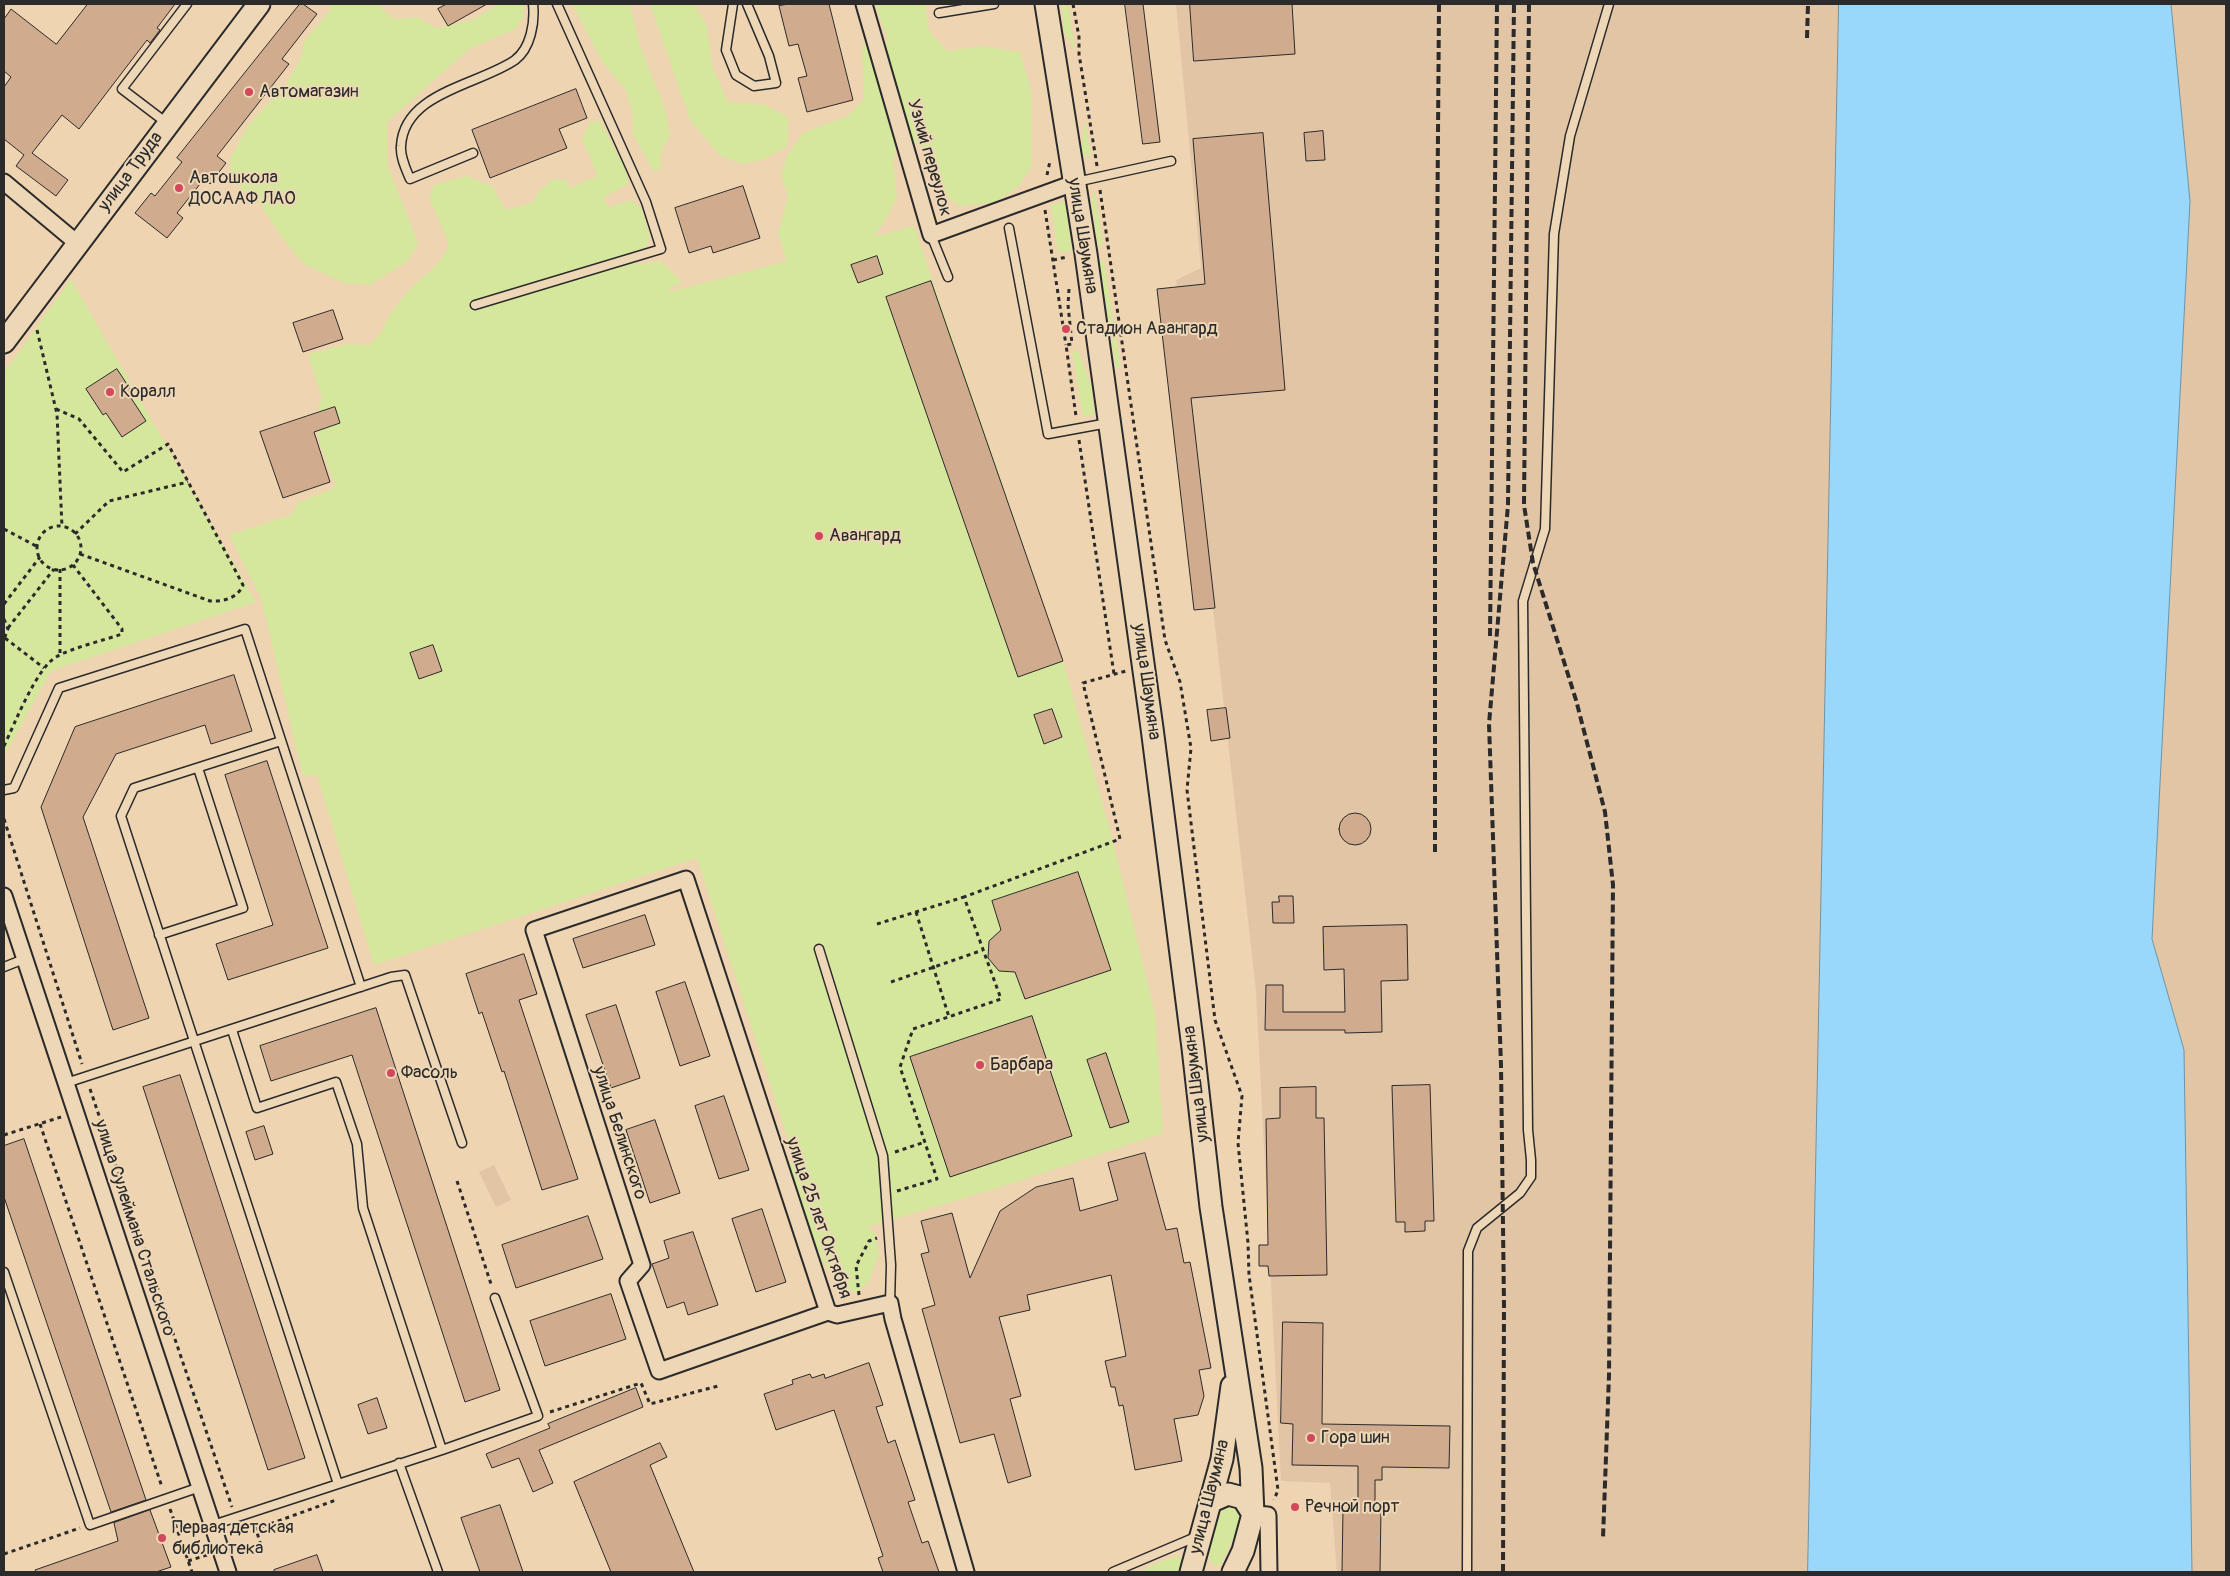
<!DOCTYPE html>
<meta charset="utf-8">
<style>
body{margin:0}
#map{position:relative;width:2230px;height:1576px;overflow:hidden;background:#efd4b2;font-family:Pangolin,sans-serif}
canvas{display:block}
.frame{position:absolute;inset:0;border:5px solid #2b2b2b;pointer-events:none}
</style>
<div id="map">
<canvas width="2230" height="1576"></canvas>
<div class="frame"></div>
</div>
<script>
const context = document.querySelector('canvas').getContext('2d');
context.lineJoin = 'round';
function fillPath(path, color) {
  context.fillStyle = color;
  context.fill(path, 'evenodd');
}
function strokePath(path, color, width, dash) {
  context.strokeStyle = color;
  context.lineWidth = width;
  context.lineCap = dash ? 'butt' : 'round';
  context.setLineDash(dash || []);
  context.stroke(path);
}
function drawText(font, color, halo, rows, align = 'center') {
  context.font = font + ' Pangolin,sans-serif';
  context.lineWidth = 4;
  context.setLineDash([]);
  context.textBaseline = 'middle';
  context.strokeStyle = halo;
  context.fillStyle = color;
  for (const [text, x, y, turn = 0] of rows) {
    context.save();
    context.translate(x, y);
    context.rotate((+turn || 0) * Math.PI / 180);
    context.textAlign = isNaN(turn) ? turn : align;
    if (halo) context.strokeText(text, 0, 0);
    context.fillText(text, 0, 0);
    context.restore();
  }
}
fillPath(new Path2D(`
 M1176,4h663l-31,1568h-471l-7,-89 -49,-2 -25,-490 -80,-711 25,-12z
 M2171,4h55v1568h-34l-8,-522 -32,-111 38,-738z
 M494,1165l17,35 -15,7 -17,-35z`), '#e2c5a5');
fillPath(new Path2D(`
 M326,4h51l17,15 23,-2 20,11 38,-9 23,-15h26v12l-9,13 -46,20 -82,73 1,44 30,77 -10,18 -38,24 -26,-2 -40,-19 -21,-25 -26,-39 -15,-10 -11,-12 -1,-19 19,-35 36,-38 15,-26 5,-20 27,-32z
 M572,4h58l10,42 25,63 5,26 -9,17v16l-7,4 -21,-38v-18l-7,-26 -23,-27z
 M650,4h43l13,19 7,45 15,34 37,3 23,12v29l-26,14 -20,4 -23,-9 -29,-35z
 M875,4h50l4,27 18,20 35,-5 38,6 12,42v71l-13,21 -24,17 -36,3 -19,-15 -1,-21 -22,-27 -21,4 -3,16 4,34 -12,24 -11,16 40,-11 149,435 49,177 43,175 8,120 -162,54 -134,40 8,6 4,21 -10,27 -13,13c-10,-7 -23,-15 -29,-26 -17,-27 -29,-75 -39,-106l7,-1 -98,-303 -323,107 -57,-190 -14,1 -42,-178 -32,-63 64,-21 4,-11 39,-16c-9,-26 -29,-62 -14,-88l-14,-45 39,-10 22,1 11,-11 10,-20 19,-24 30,-27 10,-17 -8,-22 -12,-26 5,-13 33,-9 25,10 14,24 28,-8 5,-11 15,-12 12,1 4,8 28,-12 -16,-37 8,-17 10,-1 25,47 3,16 -25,14 6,9 23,-7 9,8 9,28 -4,11 -11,4 2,14 24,-4 22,22 -13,4 -1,5 118,-31 -9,-27 10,-37 -7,-22 6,-19 17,-24 44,-16 16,-17 -2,-53 27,-4z
 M1062,4h6l7,46 -11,-19z
 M1085,120l6,35 -8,2 -2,-8z
 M1095,191l8,54 -5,1 -7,-48z
 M1065,202l7,48 -14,3 -7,-49z
 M1099,261h5l17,107h-5z
 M71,279l185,323 -205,69 -47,85v-383z
 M1078,350l14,38 2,26 -11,3 -11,-66z
 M1228,1501l12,6c0,21 -10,39 -19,57l-4,2 -7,-4c-3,-14 8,-51 18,-61z
 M1176,1556l5,1 2,4 -4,11h-37l8,-6z`), '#d4e79c');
const water = new Path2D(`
 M1839,4h332l19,197 -38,738 32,111 8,522h-384z`);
fillPath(water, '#99d8fa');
strokePath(water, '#6d93a7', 1);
const building = new Path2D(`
 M88,4h87l-18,24 3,2 -10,13 -3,-3 -68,89 -17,-14 -30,38 36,27 -12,16 -40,-30 8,-11 -20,-16v-52l7,-10 -7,-6v-52l7,-10 45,35z
 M300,4h3l14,10 -35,45 7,5 -72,92 9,7 -16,21 -6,-5 -27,34 6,5 -16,20 -32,-25 16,-20 4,3 27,-34 -5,-4z
 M447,4h40l-39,22 -10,-17z
 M789,4h40l24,96 -46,12 -9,-34 9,-2 -9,-32 -9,2 -10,-40z
 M1125,4h18l17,138 -17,2z
 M1190,4h102l3,50 -101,7z
 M576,89l11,29 -28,11 8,19 -77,30 -18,-48z
 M1323,131l2,29 -19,1 -2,-28z
 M1263,133l22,257 -94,8 24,210 -21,2 -37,-321 48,-5 -12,-145z
 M743,186l17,52 -47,15 -2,-7 -22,7 -14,-45z
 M877,256l6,18 -25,9 -7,-18z
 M931,281l132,380 -45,16 -132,-380z
 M333,310l10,29 -40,13 -10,-29z
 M117,369l17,26 -3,3 15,23 -24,16 -16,-24 -3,2 -17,-26z
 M335,407l5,16 -26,9 16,50 -47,16 -23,-66z
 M433,645l9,26 -23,8 -9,-26z
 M234,675l18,56 -41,13 -6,-19 -89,29 -33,63 66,201 -36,12 -72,-223 34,-80z
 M1226,708l4,30 -19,3 -4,-31z
 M1052,709l10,28 -18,7 -10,-29z
 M267,761l61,187 -100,32 -12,-36 57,-19 -48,-150z
 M1339 829a16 16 0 1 1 32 0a16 16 0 1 1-32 0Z
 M1078,872l33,98 -86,29 -10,-27 -16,-1 -11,-13 1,-17 12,-11 -9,-29z
 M1279,896h14l1,27h-21l-1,-21h7z
 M645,915l10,30 -72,23 -10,-29z
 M1407,925l1,55 -27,1 1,51 -37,1v-3h-80l1,-45h17v27h62l-1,-43 -20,1 -1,-43z
 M524,954l13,40 -18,6 59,179 -36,11 -38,-119 -2,1 -20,-60 -3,2 -13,-40z
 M685,982l25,74 -30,10 -24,-74z
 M616,1005l24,73 -29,10 -25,-73z
 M376,1008l124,382 -35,12 -113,-347 -81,26 -11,-35z
 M1032,1016l40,120 -122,41 -40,-120z
 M1106,1053l23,69 -19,6 -23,-68z
 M180,1075l125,383 -37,12 -125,-383z
 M1430,1085l4,136h-9v10l-20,1v-10h-9l-4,-136z
 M1316,1087v31h8l3,157 -58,1 -1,-10h-9v-21h9l-2,-126 14,-1v-30z
 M724,1096l25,74 -30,9 -24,-73z
 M655,1120l25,73 -30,10 -24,-73z
 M264,1126l9,28 -18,6 -9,-28z
 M24,1139l122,361 -35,12 -107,-315v-51z
 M1145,1153l21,77 11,-2 7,35 6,-1 21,106 -12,2 5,26 -6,19 -24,4 8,42 -47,9 -12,-65 -4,1 -4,-19h-4l-6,-26 21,-5 -15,-81 -84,20 3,15 -31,7 22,79 -11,3 21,77 -23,7 -14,-49 -34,9 -38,-134 13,-4 -14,-51 8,-2 -8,-31 31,-8 18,65 30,-67 36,-24 37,-9 7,33 38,-11 -10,-37z
 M762,1209l24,73 -30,10 -24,-73z
 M588,1216l15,43 -87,29 -14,-43z
 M693,1232l25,73 -30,10 -4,-13 -17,6 -15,-44 17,-6 -5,-17z
 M611,1294l15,45 -81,27 -15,-45z
 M1283,1322l40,1 -1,101 128,2 -1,42 -67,-1v13h-7v29h6l-1,63h-38l1,-63h7v-7h8v-36l-66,-1 1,-41 -12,-1z
 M869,1363l14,42 -7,2 12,36 7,-3 20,60 -7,2 14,41 6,-2 11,31h-56l-5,-14 5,-2 -49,-146 -58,20 -12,-36 29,-10 -1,-4 18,-6 2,4 12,-4 1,4z
 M636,1388l7,19 -104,43 14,33 -20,9 -14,-34 -27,10 -6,-14 64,-26 -2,-4z
 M377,1398l10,30 -19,6 -10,-29z
 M660,1443l7,14 -17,8 44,107h-83l-37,-90z
 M500,1505l23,67h-43l-19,-54z
 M150,1510l21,57 -15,5h-120l-1,-2 83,-29 -4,-18z
 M317,1555l6,17h-49v-2z`);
fillPath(building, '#d1ab8e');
strokePath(building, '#2b2b2b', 1);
const service = new Path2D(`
 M733,4l-7,46 10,25 18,11 22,-3 -7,-27 -22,-52
 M939,13l55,-9
 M168,124l-46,-35 65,-85
 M473,153l-63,26c-4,-10 -10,-22 -9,-33 3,-54 78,-61 114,-86 16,-12 20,-38 18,-56
 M1076,182l95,-21
 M1009,228l39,206 60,-11
 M931,235l17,42
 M475,305l186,-56 -15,-47 -89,-198
 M281,741l-147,47 -13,28 217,668
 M4,790l10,-2 45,-100 186,-59 116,358
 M159,935l84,-27 -45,-140
 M819,949l64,207 8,109 -1,38
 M4,967l20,-8
 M66,1083l325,-106 14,-2 57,168
 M4,1272l86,253 110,-38
 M442,1450l96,-34 -43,-118
 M399,1463l39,109
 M213,1525l229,-75 -79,-242 -6,-64 -21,-62 -79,26 -25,-78
 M1113,1572l85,-36
 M1467,1572l1,-321 9,-23 43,-35 11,-16v-17l-3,-30 -5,-529 22,-72 9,-295 16,-98 39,-132`);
const minor = new Path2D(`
 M864,4l67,231 143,-52
 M4,182l73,61
 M4,896l224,676
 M828,1312l-169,59 -31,-90 14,-16 -108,-335 152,-51 142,433 9,3 53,-12 3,16 73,253
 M1253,1514l15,1 1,57`);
const secondary = new Path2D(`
 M1046,4l40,250 66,474 41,320 18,159 40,261 2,46 -10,37 -10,21
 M4,342l255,-338
 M1212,1501l16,-7 15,4 10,16
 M1191,1572l31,-113 10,-73`);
strokePath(service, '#2b2b2b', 11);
strokePath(minor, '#2b2b2b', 19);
strokePath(secondary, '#2b2b2b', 25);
strokePath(new Path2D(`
 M1073,4l6,33v17l18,112
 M1047,175l3,-14
 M1100,190l65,450 15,42 11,66 -4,42 28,230 27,76 -4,47 10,100 1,32 29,215 -4,10
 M1045,210l21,135
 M1053,260l14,-3
 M1069,289l-1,16 4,39 -6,1 10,71
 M37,330l20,84 5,113
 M56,409l23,10 44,53 45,-28 75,141c-5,13 -20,17 -33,16l-130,-47
 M1079,440l35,234
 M37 548a22 22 0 1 1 44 0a22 22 0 1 1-44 0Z
 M4,529l34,18
 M75,534l34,-33 79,-19
 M60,569v87
 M4,604l36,-47
 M4,619l4,10 -4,10
 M8,628l46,-59
 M5,638l39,30
 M4,746c11,-23 32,-77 52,-89 18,-10 46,-16 66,-23v-5l-49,-64
 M4,819l78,245
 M916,912l33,105
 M877,924l87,-27
 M891,982l92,-32
 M90,1089l142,418
 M40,1124l122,363
 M4,1135l57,-18
 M895,1152l30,-10
 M457,1181l35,106
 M897,1191l40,-12 -37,-112 13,-38 88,-30 -37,-102 156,-58 -37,-156 43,-12
 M859,1295l-3,-29 13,-25 8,-3
 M550,1412l91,-29 9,21 68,-18
 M170,1509l22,63
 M239,1553l22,-7 -5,-17 80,-29
 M4,1554l76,-26
 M188,1561l19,-6`), '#2b2b2b', 3, [4, 4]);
strokePath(service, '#edd7b6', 8);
strokePath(minor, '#edd7b6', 15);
strokePath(secondary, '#edd7b6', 21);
strokePath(new Path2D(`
 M1529,4l-5,501 9,58 43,137 29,112 8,73 -4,490 -6,163
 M1807,38l1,-34
 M1490,636l7,-632
 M1435,852v-329l4,-519
 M1503,1572l1,-266 -3,-241 -12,-341 19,-219 6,-501`), '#2b2b2b', 4, [8, 4]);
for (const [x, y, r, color] of [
 [249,92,5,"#d1495b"],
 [179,188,5,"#d1495b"],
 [1066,329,5,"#d1495b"],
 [110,392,5,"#d1495b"],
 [819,536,5,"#d1495b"],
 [980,1065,5,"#d1495b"],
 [391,1073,5,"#d1495b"],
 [1311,1438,5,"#d1495b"],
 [1295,1507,5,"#d1495b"],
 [162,1538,5,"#d1495b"]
]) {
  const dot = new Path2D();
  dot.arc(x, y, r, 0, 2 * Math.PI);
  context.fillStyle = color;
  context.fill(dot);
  strokePath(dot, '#edd7b6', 2);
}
drawText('18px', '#2b2b2b', '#edd7b6', [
 ["Автомагазин",259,92],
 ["Автошкола",189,178],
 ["ДОСААФ ЛАО",189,199],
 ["Стадион Авангард",1076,329],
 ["Коралл",120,392],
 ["Авангард",829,536],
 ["Барбара",990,1065],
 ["Фасоль",401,1073],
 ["Гора шин",1321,1438],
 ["Речной порт",1305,1507],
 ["Первая детская",172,1528],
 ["библиотека",172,1549]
], 'left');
drawText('18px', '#2b2b2b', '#edd7b6', [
 ["Узкий переулок",929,158,74],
 ["улица Труда",131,172,-53],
 ["улица Шаумяна",1082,236,81],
 ["улица Шаумяна",1146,682,82],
 ["улица Шаумяна",1197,1084,-97],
 ["улица Белинского",619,1133,72],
 ["улица 25 лет Октября",818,1218,71],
 ["улица Сулеймана Стальского",134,1228,72],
 ["улица Шаумяна",1210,1497,-76]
]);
</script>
